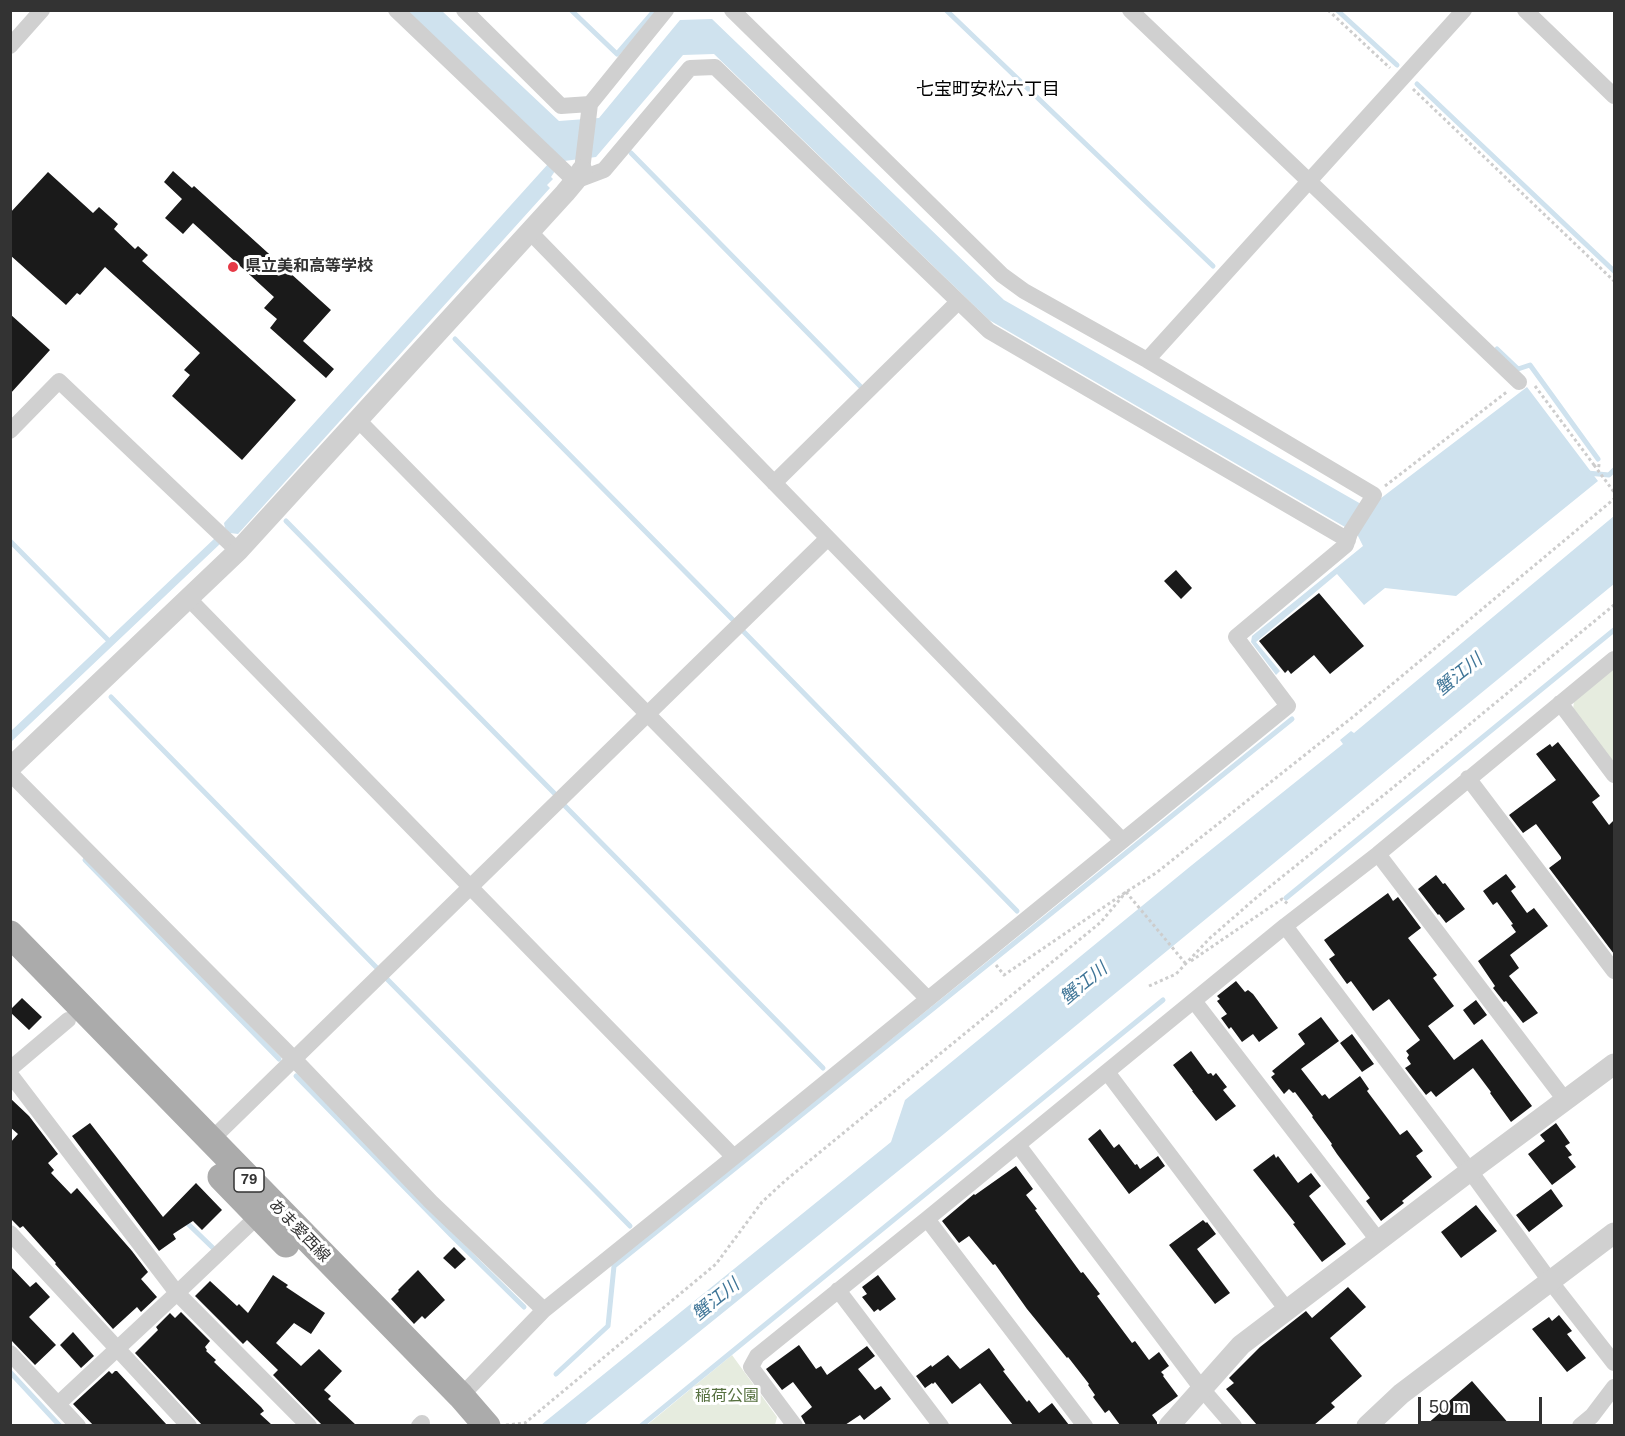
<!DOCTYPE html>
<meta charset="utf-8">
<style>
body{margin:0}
#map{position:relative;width:1625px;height:1436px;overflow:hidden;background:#fff;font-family:Arial,sans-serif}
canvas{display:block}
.frame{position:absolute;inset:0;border:12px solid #333;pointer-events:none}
.scale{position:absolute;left:1418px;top:1397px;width:124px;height:27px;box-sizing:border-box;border:3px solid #333;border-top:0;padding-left:8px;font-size:18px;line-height:21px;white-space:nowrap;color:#333;-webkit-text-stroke:4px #fff;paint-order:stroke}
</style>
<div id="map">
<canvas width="1625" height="1436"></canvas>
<div class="frame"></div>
<div class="scale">50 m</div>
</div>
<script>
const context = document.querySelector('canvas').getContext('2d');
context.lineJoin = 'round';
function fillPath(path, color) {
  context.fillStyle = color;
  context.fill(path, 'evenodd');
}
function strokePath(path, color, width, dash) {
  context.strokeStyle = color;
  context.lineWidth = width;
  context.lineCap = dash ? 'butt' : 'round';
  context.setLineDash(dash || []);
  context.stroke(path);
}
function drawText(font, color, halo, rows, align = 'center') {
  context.font = font + ' Arial,"Noto Sans JP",sans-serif';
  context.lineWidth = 6;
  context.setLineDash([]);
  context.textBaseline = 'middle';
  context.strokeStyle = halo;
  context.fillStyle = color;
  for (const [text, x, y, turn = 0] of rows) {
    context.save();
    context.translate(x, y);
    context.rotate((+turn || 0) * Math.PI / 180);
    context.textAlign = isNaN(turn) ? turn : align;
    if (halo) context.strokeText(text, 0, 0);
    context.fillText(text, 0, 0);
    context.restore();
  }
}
fillPath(new Path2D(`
 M1614,668v97l-41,-55 1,-9z
 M732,1355l45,62 -2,8h-128z`), '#e6ecdf');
fillPath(new Path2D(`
 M406,11h36l117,110 40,-3 81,-98 32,-1 292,281 364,208 159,-121 71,94 -142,115 -71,-8 -21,17 -27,-31 -81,68 24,29 -4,4 -25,-33 1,-6 111,-90 -6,-12 -368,-214 -275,-266 -31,1 -87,102 -32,4z
 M548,164l7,7 -4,6 2,2 -6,6 3,3 -312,346 -8,-1 -5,-5 -1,-5z
 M1614,516v68l-675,554 -355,287h-43l350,-283 14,-42 287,-235 151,-121 -3,-4 11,-9 3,2z
 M215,538l6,5 -210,199v-11z`), '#cfe2ee');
strokePath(new Path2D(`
 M571,10l46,44 38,-44
 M946,10l267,256
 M1337,10l60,55
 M1417,84l197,187
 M631,153l230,234
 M455,339l278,281
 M1497,349l21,20 12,-4 68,94
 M1587,473l22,2 5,-5
 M286,521l269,273
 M10,541l100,101
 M742,630l275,281
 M111,697l266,271
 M564,805l259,263
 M85,860l194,199
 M1286,898l328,-268
 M386,978l244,248
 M296,1076l155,159 73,72
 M184,1220l29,28
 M10,1372l50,54
 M556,1374l52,-48 6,-60 678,-547
 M641,1426l522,-426`), '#cfe2ee', 5);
fillPath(new Path2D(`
 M173,171l19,17 2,-2 137,124 -28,31 31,28 -8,9 -56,-50 7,-9 -13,-11 10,-11 -81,-74 -10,11 -18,-16 17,-19 -18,-17z
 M48,172l45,41 6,-6 19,17 -4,5 21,20 3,-3 10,9 -6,6 154,139 -54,60 -70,-64 18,-21 -6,-5 16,-17 -95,-86 -25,28 -3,-2 -11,12 -56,-50v-42z
 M10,314l40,36 -40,44z
 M1176,570l16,18 -11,11 -17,-18z
 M1319,593l45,53 -34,28 -16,-19 -23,19 -3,-4 -3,3 -26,-32z
 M1558,742l42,54 -8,6 17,23 5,-5v134l-65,-86 12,-9v-2l-25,-33 -13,9 -14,-18 47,-35 -20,-26 14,-10 2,3z
 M1506,874l10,13 -5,4 16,22 7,-5 14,18 -38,29 9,13 -10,8 29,37 -15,10 -17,-22 -2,1 -11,-14 2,-2 -17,-25 38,-29 -5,-7 2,-1 -16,-22 -4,3 -10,-14z
 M1436,875l7,9 2,-1 20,26 -19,14 -7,-9 -1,1 -20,-26z
 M1388,893l5,8 5,-4 23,31 -13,10 29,37 -4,3 21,28 -26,20 26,34 28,-21 50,67 -21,16 -21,-29 1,-1 -18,-24 -37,29 -5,-6 -5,4 -21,-27 6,-4 -4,-6 2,-3 -3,-4 14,-11 -31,-41 -16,12 -22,-30 -4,3 -18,-25 6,-4 -11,-15z
 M1236,981l9,11 3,-2 5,4 25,34 -19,14 -6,-8 -11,8 -11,-15 -2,2 -8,-11 6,-4 -10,-13 3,-2 -3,-3z
 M22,998l20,19 -13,13 -19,-18v-2z
 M1476,1000l11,15 -13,10 -11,-15z
 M1321,1017l18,24 -38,28 21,27 3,-2 4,5 31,-23 9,13 -2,2 33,44 7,-5 16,21 -7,5 16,21 -30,24 2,2 -23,18 -15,-20 4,-3 -33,-44 -6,-9 1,-1 -20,-27 1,-1 -18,-24 -2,1 -4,-4 -5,5 -13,-17 4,-3 -3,-3 33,-27 -7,-10z
 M1352,1034l22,30 -12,8 -22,-29z
 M1191,1051l17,23 3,-1 2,3 3,-3 11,14 -4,3 13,16 -20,15 -24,-30h1l-20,-26z
 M10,1098l19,18 29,38 -10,9 6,7 -3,3 20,21 6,-6 55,63 16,21 -7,7 16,18 -16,15 -4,-5 -24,22 -58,-65 1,-1 -33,-37 -3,2 -10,-10v-75l8,-9 -8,-7z
 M90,1123l73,94 33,-34 26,27 -20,20 -9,-9 -20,13 3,5 -17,12 -87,-115z
 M1556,1123l14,20 -5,3 7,9 -4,2 8,10 -24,18 -24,-31 17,-13 -5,-6z
 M1100,1129l14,19 5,-4 16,21 2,-1 3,5 18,-13 7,10 -36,28 -41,-55z
 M1274,1154l2,4 2,-2 20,27 13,-10 10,13 -12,10 37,48 -24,18 -29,-38 2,-1 -42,-53z
 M1016,1166l17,23 -7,6 11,14 -2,1 46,63 2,-1 17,22 -3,2 35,47 3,-2 14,19 10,-8 10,14 -8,6 3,3 -1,1 15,20 -26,19 5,7v3h-37l-11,-15 -4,3 -12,-16 2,-2 -7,-10 1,-1 -21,-27 -1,1 -40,-49 -32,-45 -2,1 -24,-29 -10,7 -17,-22 32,-27 1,1z
 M1551,1189l12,17 -34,26 -13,-17z
 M1476,1205l21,26 -36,27 -20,-26z
 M1203,1220l3,3 1,-1 9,12 -19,15 33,44 -15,11 -46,-59z
 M454,1247l12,12 -11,10 -12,-11z
 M10,1266l20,21 6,-5 14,15 -21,20 27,28 -21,20 -25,-26z
 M418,1270l27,30 -20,19 -3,-3 -8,8 -23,-25 8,-8 -1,-1z
 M273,1275l15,10 -2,2 39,26 -14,21 -17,-11 -18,20 25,23 18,-17 23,22 -18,19 7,6 -3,3 28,26h-34l-49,-50 5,-5 -31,-30 -4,4 -48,-48 15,-15 27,25 2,-2 9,9z
 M878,1275l18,24 -16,12 -2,-2 -4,3 -12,-15 5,-3 -5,-7z
 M1348,1287l18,20 -36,31 32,38 -31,27 4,4 -21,18h-57l-31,-36 8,-6 -5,-5 31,-31 46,-36 6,7z
 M181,1312l29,29 -5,6 2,3 -1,1 10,9 -2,2 47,45 3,4 -4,3 12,11h-70l-67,-72 23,-23 -2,-3 14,-14 5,5z
 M1559,1315l13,16 -5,3 19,24 -19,14 -35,-43 17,-12 3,4z
 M73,1332l21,24 -13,12 -21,-23z
 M799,1345l17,24 5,-3 6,9 40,-29 8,10 -17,13 17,21 6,-4 10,13 -27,21 -4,-5 -15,10h-39l-5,-9 11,-9 -19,-25 -11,8 -16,-21z
 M989,1348l16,22 -2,1 24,31 2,-2 10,13 13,-10 17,22h-56l-33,-42 -28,21 -17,-22 -2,2 -1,-1 -7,5 -9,-12 15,-11 1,2 16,-12 12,14z
 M109,1371l3,3 3,-3h2l50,54h-74l-20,-21z
 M1472,1381l38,44h-84l24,-21 -2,-2z`), '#1a1a1a');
strokePath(new Path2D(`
 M1328,10l62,58
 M1413,89l201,192
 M1535,386l59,79 8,1
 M1594,465l20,27
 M1385,486l123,-95
 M1126,892l60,72
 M1191,961l91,-62 7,6
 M996,965l8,10 122,-83 30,-19 198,-157 260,-217
 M1149,986l27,-12 34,-36 47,-41 133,-107 224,-185
 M506,1425l19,-2 191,-159 46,-62 24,-22 315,-258 25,-30`), '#cdcdcd', 3, [3, 3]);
strokePath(new Path2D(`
 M396,10l179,171 29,-11 86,-102 25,-1 274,264 359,209
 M464,10l97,96 29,-2
 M1130,10l389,372
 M1525,10l89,86
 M10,46l32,-36
 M582,170l8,-66 76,-94
 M529,231l593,609
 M1147,360l317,-350
 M357,419l571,580
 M10,431l49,-50 179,170
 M774,483l184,-181
 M188,598l546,559
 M1560,703l54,72
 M10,773l284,286 137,143 113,108
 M1468,778l146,193
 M1378,854l187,246
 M1285,926l185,245 80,110 64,82
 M1194,1001l184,239
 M10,1069l58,-49
 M1107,1072l180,238
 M10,1074l167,219 132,133
 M211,1140l617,-602
 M1018,1145l184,244 32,37
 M927,1219l158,207
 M10,1233l179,193
 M838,1290l103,136
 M10,1353l68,73
 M461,1396l83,-86 190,-153 554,-451 -52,-69 110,-92 4,-12 24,-38 -227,-135 -123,-69 -22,-16 -270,-265
 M58,1404l119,-111 81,-77
 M419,1426l3,-3
 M795,1426l-44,-59 6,-11 170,-137 358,-293 93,-72 236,-195
 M1580,1426l12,-10 22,-29`), '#d0d0d0', 16);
strokePath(new Path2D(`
 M10,768l228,-217 327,-358 10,-12 7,-11
 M1169,1426l72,-81 229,-174 144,-107
 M1367,1426l34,-32 213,-161`), '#d0d0d0', 21);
strokePath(new Path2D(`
 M10,934l451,462 26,30
 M221,1177l65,67`), '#ababab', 27);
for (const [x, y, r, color] of [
 [233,267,6,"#e63946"]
]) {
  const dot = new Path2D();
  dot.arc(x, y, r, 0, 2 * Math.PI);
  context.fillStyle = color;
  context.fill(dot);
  strokePath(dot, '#fff', 2);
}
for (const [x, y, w] of [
 [249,1180,30]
]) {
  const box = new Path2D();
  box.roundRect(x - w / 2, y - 12, w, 24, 4.5);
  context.fillStyle = '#fff';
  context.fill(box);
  strokePath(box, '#333', 1.5);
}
drawText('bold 15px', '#333', null, [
 ["79",249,1180]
]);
drawText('bold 16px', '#333', '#fff', [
 ["県立美和高等学校",245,267]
], 'left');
drawText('16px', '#333', '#fff', [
 ["あま愛西線",299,1231,46]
]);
drawText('16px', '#56703f', '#fff', [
 ["稲荷公園",727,1397]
]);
drawText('18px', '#000', '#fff', [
 ["七宝町安松六丁目",988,90]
]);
drawText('italic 18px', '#3f7597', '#fff', [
 ["蟹江川",1459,675,-39],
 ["蟹江川",1084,984,-39],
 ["蟹江川",716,1300,-39]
]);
</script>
